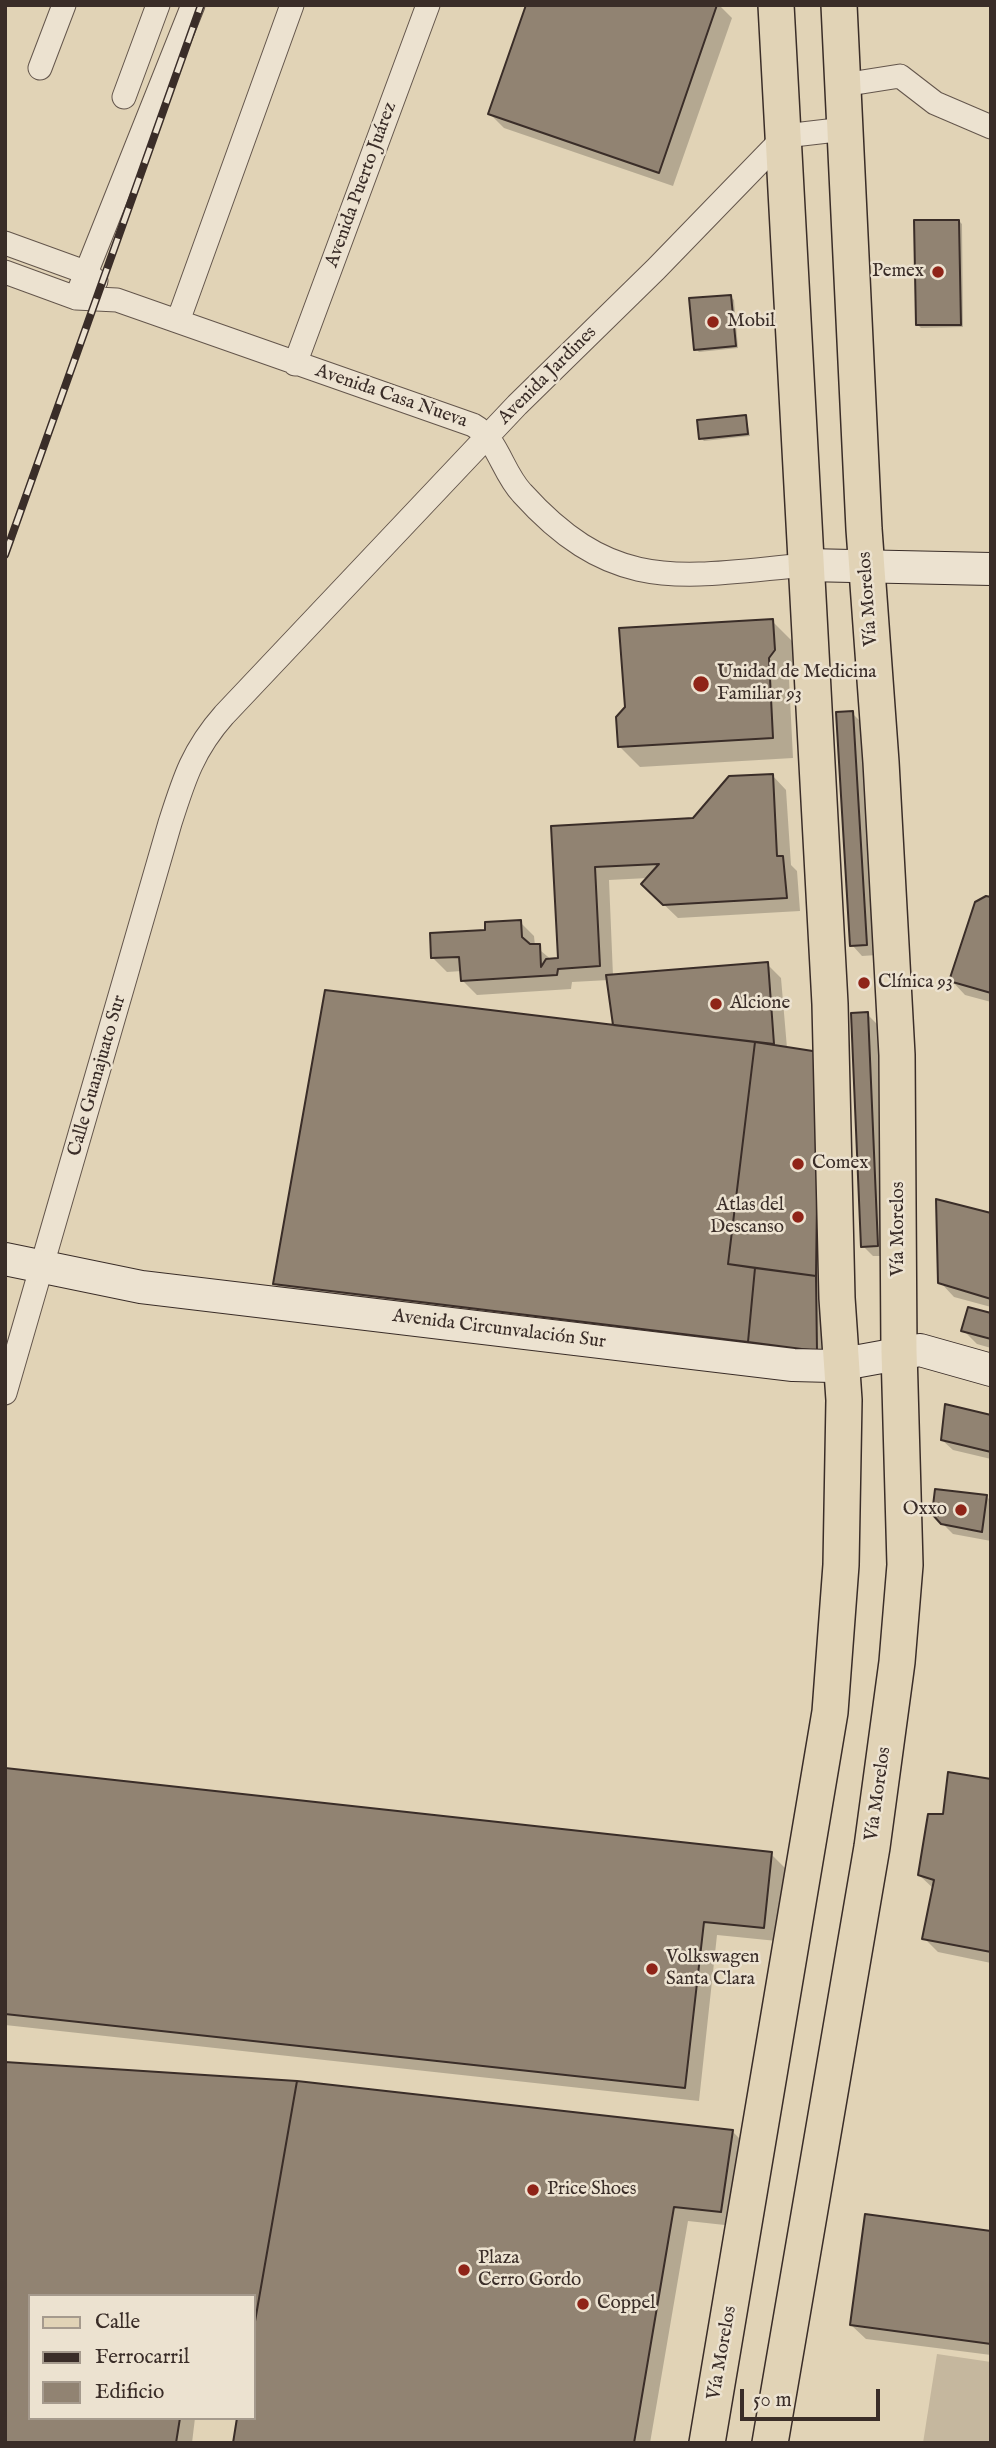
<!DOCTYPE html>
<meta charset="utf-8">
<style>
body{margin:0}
#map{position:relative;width:996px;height:2448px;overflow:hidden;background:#e1d3b6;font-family:"IM FELL English",serif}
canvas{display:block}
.frame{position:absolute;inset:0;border:7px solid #3a2d28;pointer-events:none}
.legend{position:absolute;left:28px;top:2294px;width:228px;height:126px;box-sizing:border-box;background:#ece2d0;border:2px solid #a59a8d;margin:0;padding:9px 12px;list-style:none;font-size:21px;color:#3a2d28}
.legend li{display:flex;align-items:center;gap:14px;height:35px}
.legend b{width:35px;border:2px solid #a59a8d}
.scale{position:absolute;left:740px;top:2389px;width:140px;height:32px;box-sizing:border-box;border:4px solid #3a2d28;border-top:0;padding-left:9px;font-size:21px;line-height:24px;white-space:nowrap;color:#3a2d28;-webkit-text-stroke:5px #ece2d0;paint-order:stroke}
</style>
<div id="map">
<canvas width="996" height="2448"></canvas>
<div class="frame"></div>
<ul class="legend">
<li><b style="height:9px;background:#e1d3b6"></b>Calle</li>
<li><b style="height:9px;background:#3a2d28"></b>Ferrocarril</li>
<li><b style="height:19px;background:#918372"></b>Edificio</li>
</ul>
<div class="scale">50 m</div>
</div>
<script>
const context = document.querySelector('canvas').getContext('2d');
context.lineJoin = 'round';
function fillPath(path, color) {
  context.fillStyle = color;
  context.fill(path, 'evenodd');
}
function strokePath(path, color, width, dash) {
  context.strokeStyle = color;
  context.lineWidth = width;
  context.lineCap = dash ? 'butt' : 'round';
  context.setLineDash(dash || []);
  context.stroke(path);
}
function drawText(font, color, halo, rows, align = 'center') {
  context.font = font + ' "IM FELL English",serif';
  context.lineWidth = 5;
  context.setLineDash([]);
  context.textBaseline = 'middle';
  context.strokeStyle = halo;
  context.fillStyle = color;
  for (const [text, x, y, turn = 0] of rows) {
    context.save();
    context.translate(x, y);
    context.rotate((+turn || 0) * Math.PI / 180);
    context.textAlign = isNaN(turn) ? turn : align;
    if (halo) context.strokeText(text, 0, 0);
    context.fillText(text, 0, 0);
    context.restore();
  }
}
fillPath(new Path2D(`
 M937,2354l54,8v81h-68z`), '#c5b79e');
fillPath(new Path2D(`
 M528,5h191l13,13 -59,168 -169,-58 -14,-14z
 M959,221l3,3 1,103 -42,1 -3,-3z
 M731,297l3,3 4,48 -39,4 -3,-3z
 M746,417l4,19 -46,5 -3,-3z
 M772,621l21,21 2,29 -6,8 4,79 -153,9 -20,-20z
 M852,713l11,11 14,231 -15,1 -10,-11z
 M772,775l14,15 5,75 6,6 3,40 -122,7 -21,-20 -9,-20 -39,2 4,96 154,-12 14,14 6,70 31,5 12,311 -541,-67 -14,-14 340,-256 -6,-47 -37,2 -1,7 -94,6 -14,-14 -1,-10 -15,1 -14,-14 54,-26 33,-10 14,14 1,10 18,15 7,-1 -7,-132 140,-9z
 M991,899v103l-26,-7 -14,-15z
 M867,1014l11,11 10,231h-15l-10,-10z
 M991,1215v92l-37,-10 -14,-15z
 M991,1315v33l-14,-4 -14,-14z
 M991,1417v42l-38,-9 -11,-10z
 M986,1496l5,5v40l-38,-7 -11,-11z
 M5,1770l766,84 14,14 -8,73 -60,-6 -18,166 -694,-76z
 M991,1781v182l-53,-11 -14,-14 10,-49 -15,-14 26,-59z
 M5,2064l727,67 14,14 -12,81 -46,-5 -38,222h-415l19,-25v-122h-224v122h165l-3,25h-187z
 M991,2232v123l-125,-16 -15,-14z`), '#0003');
const building = new Path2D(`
 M526,5h191l-58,168 -171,-59z
 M914,220h45l2,105h-45z
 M731,295l5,51 -42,4 -5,-52z
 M746,415l2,19 -49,5 -2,-19z
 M773,619l2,31 -6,8 4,80 -155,9 -2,-30 9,-10 -6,-79z
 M853,711l14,234 -17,1 -14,-234z
 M773,774l4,82h6l4,42 -124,7 -22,-21 18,-20 -64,3 5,99 -42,3 -1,6 -96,6 -2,-24 -28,1 -1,-25 55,-3v-8l36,-2 1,17 8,7h10l1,23 5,-8 12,-1 -7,-132 142,-8 36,-42z
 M986,896l5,1v96l-42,-12 26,-79z
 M768,962l6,82 -161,-19 -7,-50z
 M325,990l430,52 -27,222 27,4 -7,74 -475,-58z
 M868,1012l10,234 -17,1 -10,-234z
 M755,1042l64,10 -3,224 -88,-12z
 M936,1199l55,14v86l-53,-16z
 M755,1268l61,8 1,75 -69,-9z
 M968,1307l23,6v26l-30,-8z
 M945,1404l46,11v37l-50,-12z
 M935,1489l52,6 -5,37 -41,-8 -9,-10z
 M5,1768l767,84 -8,76 -60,-6 -19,166 -680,-74z
 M948,1772l43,7v173l-69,-13 12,-59 -16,-5 10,-61h15z
 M5,2062l292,19 -43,246v-31h-224v122h150l-4,25h-171z
 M297,2081l436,49 -12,82 -47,-5 -40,236h-401l4,-25h17v-91z
 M865,2214l126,17v113l-141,-19z`);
fillPath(building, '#918372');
strokePath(building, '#3a2d28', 2);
const street = new Path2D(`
 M40,68l24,-63
 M843,85l57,-9 35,27 56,24
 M124,97l34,-92
 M5,243l80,29 11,9
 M5,272l71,26 41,2 356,125c25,14 29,47 49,68 93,103 160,83 284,72
 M76,298l117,-293
 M178,321l114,-316
 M295,364l133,-359
 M5,1393l165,-570c14,-44 23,-73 54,-108l293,-310 139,-136 129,-133 60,-7`);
const secondary = new Path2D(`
 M806,565l185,4
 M5,1259l136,28 652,78 39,1 88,-16 71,20`);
const primary = new Path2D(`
 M707,2443l123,-731 11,-147 3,-165 -7,-102 -7,-294 -54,-999
 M770,2443l102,-596 25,-185 8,-97 -6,-214 -2,-296 -16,-293 -17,-233 -25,-524`);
strokePath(street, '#64564c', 25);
strokePath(secondary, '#3a2d28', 34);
strokePath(primary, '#3a2d28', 38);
strokePath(street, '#ece2d0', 23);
strokePath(secondary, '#ece2d0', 32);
strokePath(primary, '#e1d3b6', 35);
const rail = new Path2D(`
 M5,555l196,-550`);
strokePath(rail, '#3a2d28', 8);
strokePath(rail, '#ece2d0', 5, [16]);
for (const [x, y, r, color] of [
 [938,272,7,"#8f2418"],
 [713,322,7,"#8f2418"],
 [701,684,9,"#8f2418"],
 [864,983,7,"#8f2418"],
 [716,1004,7,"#8f2418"],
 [798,1164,7,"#8f2418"],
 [798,1217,7,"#8f2418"],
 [961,1510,7,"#8f2418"],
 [652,1969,7,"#8f2418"],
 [533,2190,7,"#8f2418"],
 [464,2270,7,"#8f2418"],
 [583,2304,7,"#8f2418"]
]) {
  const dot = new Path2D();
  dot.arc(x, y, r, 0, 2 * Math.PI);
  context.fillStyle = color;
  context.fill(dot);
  strokePath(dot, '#ece2d0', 2.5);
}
drawText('19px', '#3a2d28', '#ece2d0', [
 ["Avenida Puerto Juárez",362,185,-70],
 ["Avenida Jardines",548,376,-45],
 ["Avenida Casa Nueva",391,397,19],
 ["Vía Morelos",869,599,-94],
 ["Calle Guanajuato Sur",98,1076,-74],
 ["Vía Morelos",899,1229,-90],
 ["Avenida Circunvalación Sur",499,1330,7],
 ["Vía Morelos",879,1794,-82],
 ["Vía Morelos",723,2353,-80]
]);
drawText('19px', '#3a2d28', '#ece2d0', [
 ["Pemex",924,272,"right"],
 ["Mobil",727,322],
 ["Unidad de Medicina",717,673],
 ["Familiar 93",717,695],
 ["Clínica 93",878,983],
 ["Alcione",730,1004],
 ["Comex",812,1164],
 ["Atlas del",784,1206,"right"],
 ["Descanso",784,1228,"right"],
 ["Oxxo",947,1510,"right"],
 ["Volkswagen",666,1958],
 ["Santa Clara",666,1980],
 ["Price Shoes",547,2190],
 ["Plaza",478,2259],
 ["Cerro Gordo",478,2281],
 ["Coppel",597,2304]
], 'left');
</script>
